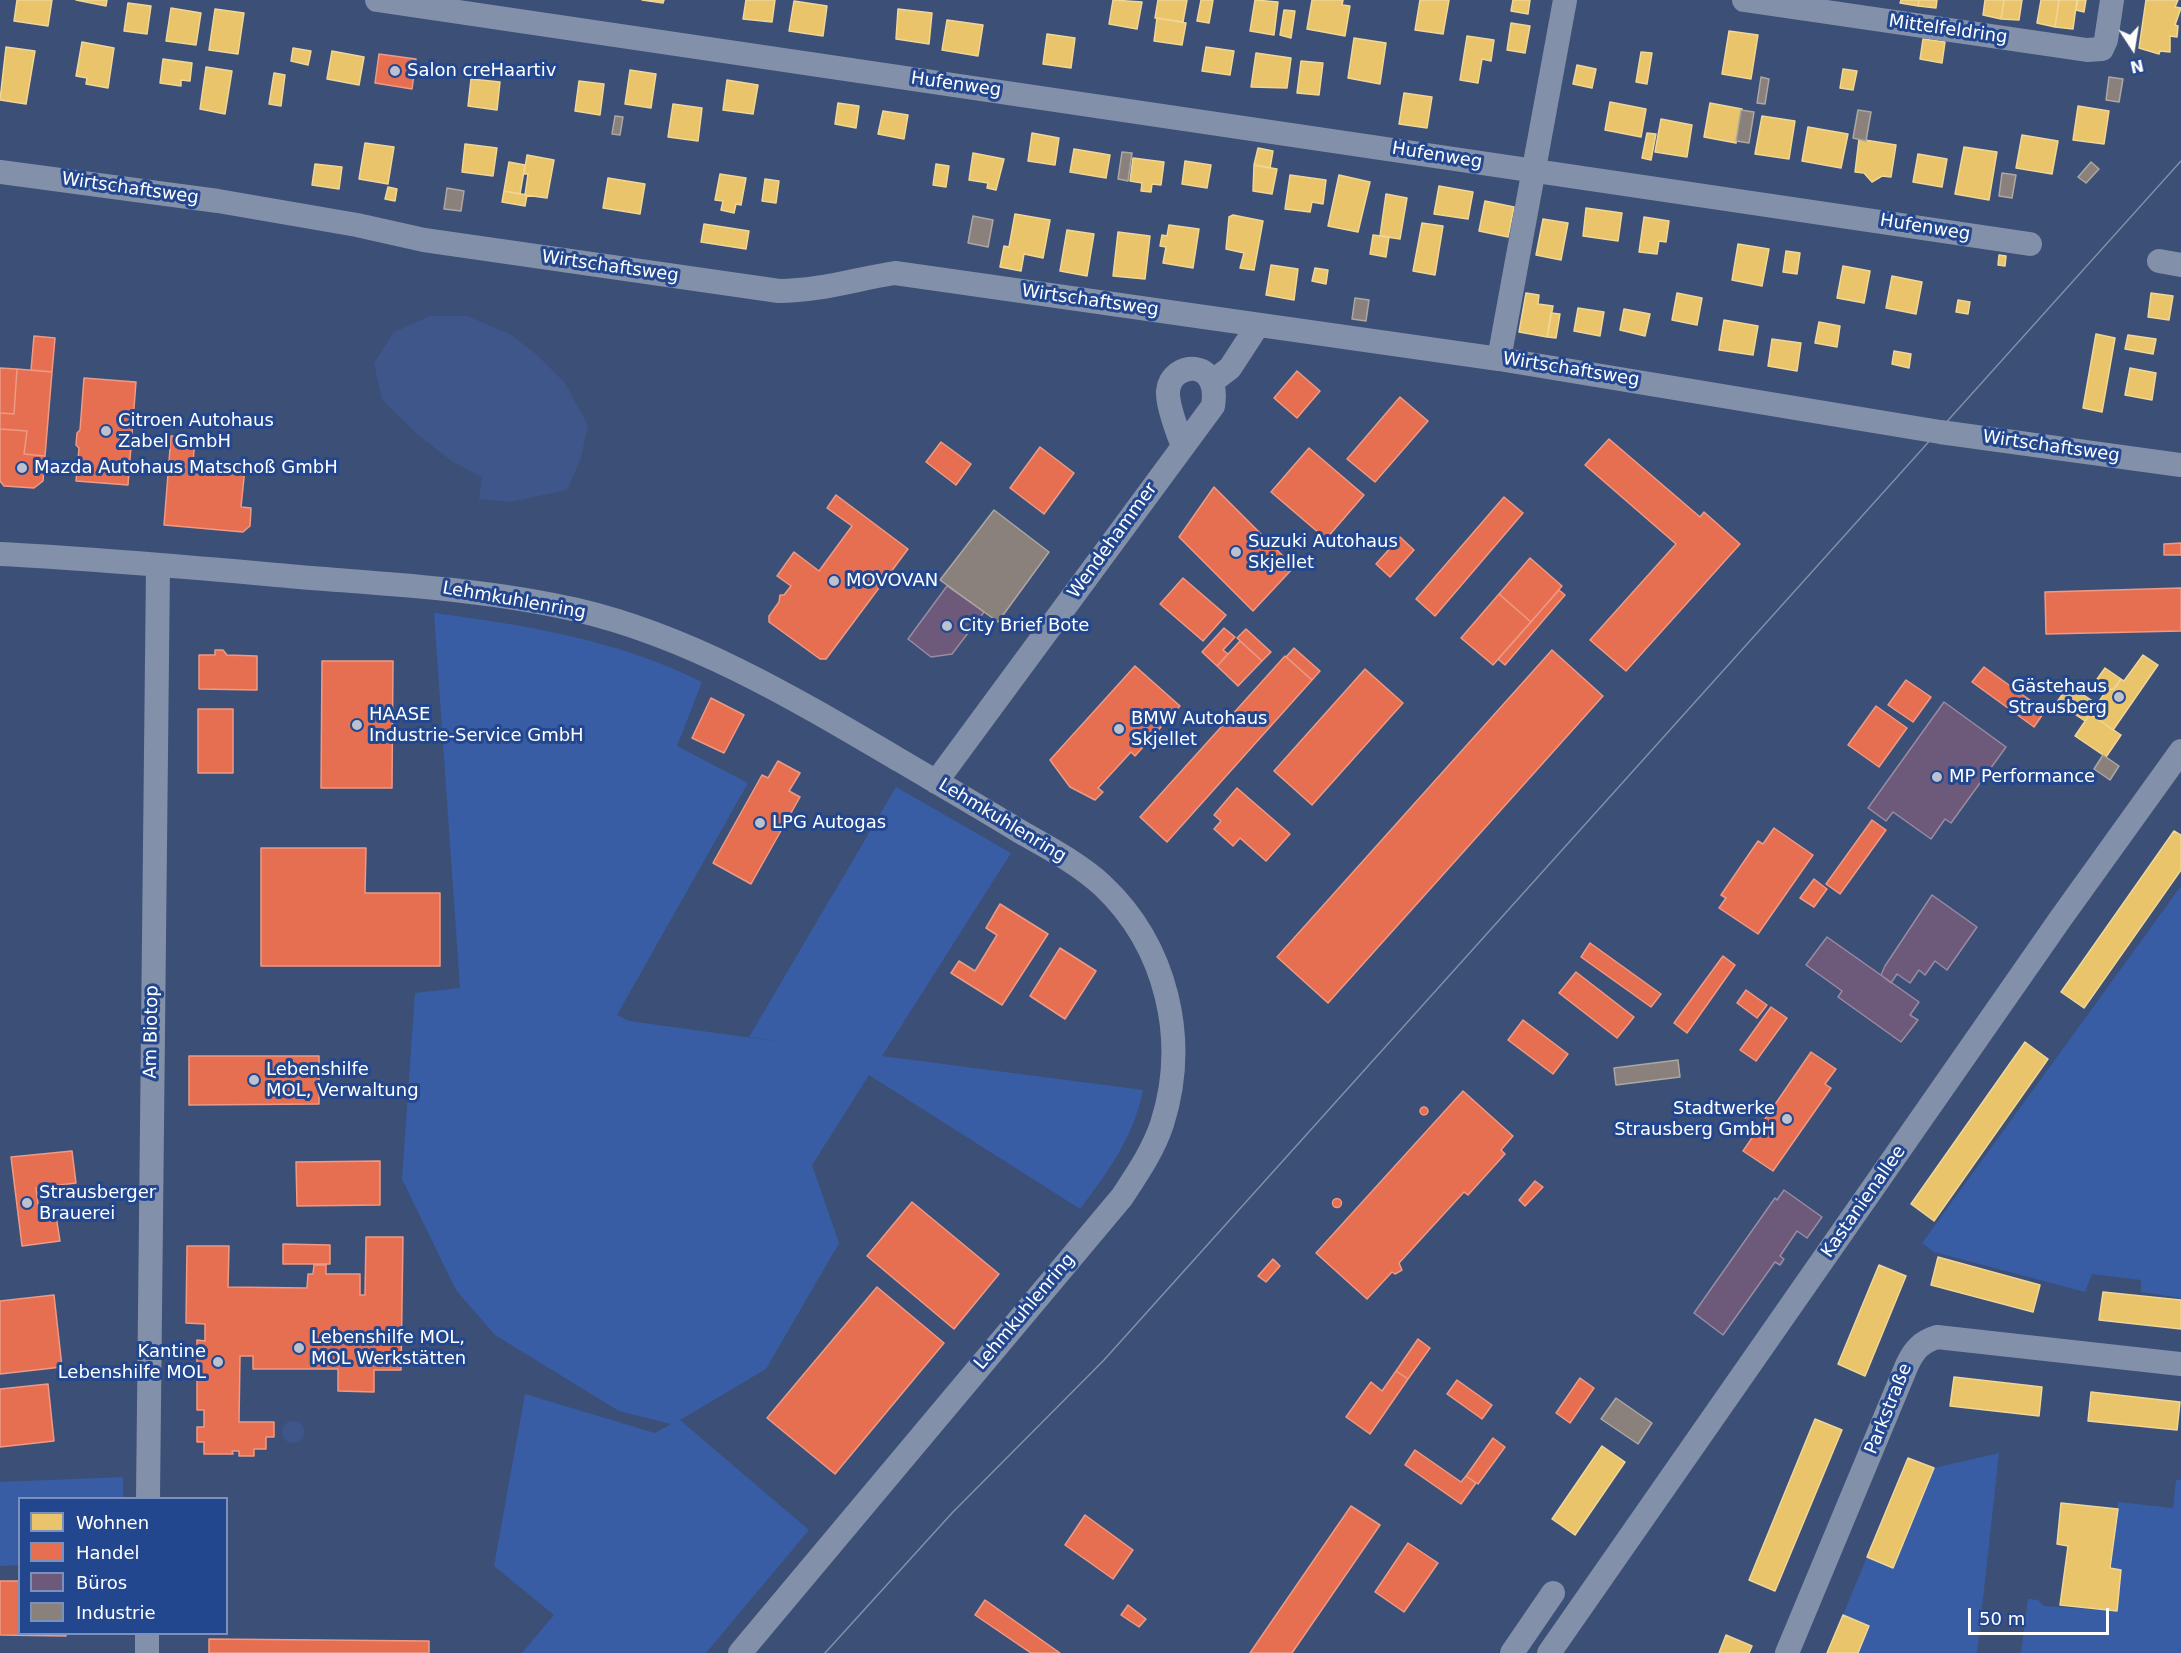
<!DOCTYPE html>
<meta charset="utf-8">
<style>
body{margin:0}
#map{position:relative;width:2181px;height:1653px;overflow:hidden;background:#3c4f76;font-family:"DejaVu Sans",sans-serif}
canvas{display:block}
.legend{position:absolute;left:18px;top:1497px;width:210px;height:138px;box-sizing:border-box;background:#23478f;border:2px solid #7b91bc;margin:0;padding:8px 10px;list-style:none;font-size:18px;color:#fff}
.legend li{display:flex;align-items:center;gap:12px;height:30px}
.legend b{width:30px;border:2px solid #7b91bc}
.north{position:absolute;left:2103px;top:18px;width:60px;height:60px;-webkit-text-stroke:4px #23478f;paint-order:stroke;rotate:168deg;font-size:16px;font-weight:700;line-height:24px;text-align:center;color:#fff}
.north::after{content:'';display:block;margin:auto;width:21px;height:27px;background:#fff;clip-path:polygon(50% 0,100% 100%,50% 72%,0 100%)}
.scale{position:absolute;left:1968px;top:1608px;width:141px;height:27px;box-sizing:border-box;border:3px solid #fff;border-top:0;padding-left:8px;font-size:18px;line-height:21px;white-space:nowrap;color:#fff;-webkit-text-stroke:4px #23478f;paint-order:stroke}
</style>
<div id="map">
<canvas width="2181" height="1653"></canvas>
<ul class="legend">
<li><b style="height:16px;background:#e9c46a"></b>Wohnen</li>
<li><b style="height:16px;background:#e76f51"></b>Handel</li>
<li><b style="height:16px;background:#6d597a"></b>Büros</li>
<li><b style="height:16px;background:#8a817c"></b>Industrie</li>
</ul>
<div class="north">N</div>
<div class="scale">50 m</div>
</div>
<script>
const context = document.querySelector('canvas').getContext('2d');
context.lineJoin = 'round';
function fillPath(path, color) {
  context.fillStyle = color;
  context.fill(path, 'evenodd');
}
function strokePath(path, color, width, dash) {
  context.strokeStyle = color;
  context.lineWidth = width;
  context.lineCap = dash ? 'butt' : 'round';
  context.setLineDash(dash || []);
  context.stroke(path);
}
function drawText(font, color, halo, rows, align = 'center') {
  context.font = font + ' "DejaVu Sans",sans-serif';
  context.lineWidth = 6;
  context.setLineDash([]);
  context.textBaseline = 'middle';
  context.strokeStyle = halo;
  context.fillStyle = color;
  for (const [text, x, y, turn = 0] of rows) {
    context.save();
    context.translate(x, y);
    context.rotate((+turn || 0) * Math.PI / 180);
    context.textAlign = isNaN(turn) ? turn : align;
    if (halo) context.strokeText(text, 0, 0);
    context.fillText(text, 0, 0);
    context.restore();
  }
}
fillPath(new Path2D(`
 M434,613c92,12 184,27 268,69l-25,64 71,37 -131,232 12,6 160,22 -40,-6 147,-250 115,66 -129,203 261,34c-9,46 -35,82 -63,119l-211,-134 -57,90 27,78 -73,126 -86,51 129,110 -103,123h-184l32,-38 -60,-49 31,-172 130,39 16,-9 -52,-13 -124,-76 -39,-45 -54,-111 13,-186 45,-5z
 M2181,886v412l-40,-6v-12l-49,-6 -7,18 -151,-40 -12,-9z
 M1999,1453l-22,200h-119l11,-27 -26,-11 24,-58 26,11 41,-100z
 M123,1477v21h-103l-1,67 -19,1v-84z
 M2176,1480h5v173h-160l7,-54 10,1 6,6 73,5 4,-41 -11,-2 8,-66 55,6z`), '#385da5');
fillPath(new Path2D(`
 M430,316h37l43,18 26,20 29,29 23,42 -7,33 -14,32 -57,12 -31,-3 3,-22 -29,-15 -36,-28 -35,-34 -8,-37 20,-31z
 M282 1432a11 11 0 1 1 22 0a11 11 0 1 1-22 0Z`), '#3e568a');
const homes = new Path2D(`
 M17,0h35l-4,26 -34,-5z
 M76,0h31l-1,6z
 M642,0h22l-1,3z
 M746,0h29l-3,22 -29,-3z
 M1113,0l29,2 -5,27 -28,-5z
 M1158,0h29l-4,22 -28,-4z
 M1201,0h12l-4,23 -12,-2z
 M1255,0l23,2 -4,33 -24,-4z
 M1312,0h31l-1,5 8,1 -5,30 -38,-7z
 M1420,0h29l-6,34 -28,-4z
 M1513,0h17l-2,14 -17,-3z
 M1901,0h18l-1,6 -18,-3z
 M1919,0h18l-1,8 -18,-2z
 M1985,0h19l-3,19 -18,-4z
 M2004,0h18l-3,20 -18,-1z
 M2041,0h18l-4,27 -18,-4z
 M2059,0h18l-4,29 -18,-2z
 M2078,0h8l-2,12 -8,-2z
 M2146,0h32l-3,7 6,1 -6,17 3,1 -1,11 -7,-1v16l-10,-1 -1,3 -20,-6z
 M794,1l33,5 -4,30 -34,-5z
 M128,3l23,3 -4,28 -23,-3z
 M171,8l30,5 -5,32 -30,-4z
 M215,9l29,4 -6,41 -29,-4z
 M898,9l34,4 -3,31 -33,-5z
 M1284,10l11,1 -4,27 -11,-3z
 M1157,18l29,5 -4,22 -28,-4z
 M947,20l36,5 -5,31 -36,-6z
 M1511,23l19,3 -5,27 -18,-3z
 M1729,31l29,4 -7,44 -29,-5z
 M1047,34l28,4 -4,30 -28,-4z
 M1467,36l27,4 -3,21 -9,-2 -4,24 -18,-3z
 M1354,38l32,5 -6,41 -32,-6z
 M1923,39l22,3 -3,21 -22,-4z
 M82,42l32,6 -6,40 -22,-4 1,-6 -11,-2z
 M6,47l29,4 -9,53 -26,-4z
 M1206,47l28,4 -4,24 -28,-4z
 M293,48l18,3 -3,14 -17,-4z
 M332,51l32,6 -5,28 -32,-6z
 M1641,52l11,1 -5,31 -11,-2z
 M1256,53l35,5 -4,30 -36,-1z
 M163,59l29,4 -2,18 -9,-1v6l-21,-3z
 M1301,61l22,2 -4,32 -22,-2z
 M1577,65l19,4 -4,19 -19,-4z
 M206,67l26,4 -7,43 -25,-5z
 M1843,69l14,2 -4,19 -13,-2z
 M630,70l26,4 -5,34 -26,-4z
 M274,73l11,2 -4,31 -12,-2z
 M471,79l29,3 -3,28 -29,-4z
 M727,80l31,5 -5,29 -30,-4z
 M579,81l25,3 -4,31 -25,-4z
 M1404,93l28,4 -5,31 -28,-4z
 M1610,102l36,7 -5,28 -36,-7z
 M838,103l21,3 -3,22 -21,-4z
 M1710,103l32,6 -6,34 -32,-6z
 M673,104l29,4 -4,33 -30,-4z
 M2078,106l31,5 -5,33 -31,-4z
 M883,111l25,4 -4,24 -26,-5z
 M1762,116l33,5 -6,38 -34,-5z
 M1661,119l31,6 -5,32 -32,-5z
 M1808,127l40,7 -7,34 -39,-7z
 M1032,133l27,5 -4,27 -27,-4z
 M1647,133l9,1 -5,26 -9,-2z
 M2022,135l36,6 -6,33 -36,-6z
 M1859,139l37,6 -5,32 -9,-1 -10,6 -8,-9 -9,-1z
 M365,143l29,4 -6,37 -29,-5z
 M465,144l32,4 -4,28 -31,-4z
 M1964,147l33,5 -8,48 -34,-6z
 M1258,148l15,3 -3,17 -16,-3z
 M1074,149l36,6 -4,23 -36,-6z
 M973,153l31,6 -8,31 -9,-2 1,-5 -19,-3z
 M1918,154l29,5 -5,28 -29,-5z
 M527,155l27,5 -7,38 -22,-3 3,-21h-4z
 M1133,158l31,4 -3,23 -9,-1 -1,8 -10,-1 1,-8 -12,-2z
 M1185,161l26,4 -4,23 -25,-4z
 M509,162l16,3 -5,29 -16,-3z
 M315,164l27,3 -3,22 -27,-4z
 M936,164l13,2 -3,21 -13,-2z
 M1254,165l23,4 -5,25 -19,-3z
 M720,174l26,4 -5,27 -5,-1 -2,9 -13,-3 2,-9 -8,-1z
 M1290,175l36,5 -3,24 -11,-2 -2,10 -25,-3z
 M1339,175l31,7 -12,50 -30,-6z
 M608,178l37,6 -5,30 -37,-6z
 M765,179l14,2 -3,22 -14,-2z
 M1439,186l34,6 -5,27 -34,-5z
 M388,187l9,2 -2,12 -10,-2z
 M504,191l23,4 -2,11 -23,-4z
 M1386,194l21,4 -7,41 -20,-3z
 M1485,201l29,6 -6,30 -29,-6z
 M1586,208l36,5 -4,28 -35,-5z
 M1015,214l35,6 -7,38 -19,-4 -3,17 -21,-4 4,-21 5,1z
 M1233,215l30,6 -9,49 -14,-2 4,-15 -18,-4 3,-32z
 M1644,217l25,4 -3,21 -7,-1 -2,13 -18,-2z
 M1543,219l25,4 -7,37 -25,-5z
 M1422,223l21,3 -8,49 -22,-4z
 M704,224l45,7 -3,18 -45,-7z
 M1169,225l30,4 -6,39 -30,-5 3,-16 -6,-1 2,-11 5,1z
 M1067,230l27,4 -7,42 -27,-5z
 M1118,232l32,4 -5,43 -32,-3z
 M1373,235l16,2 -3,20 -16,-3z
 M1738,244l31,5 -7,37 -30,-6z
 M1786,251l14,2 -3,21 -14,-2z
 M1999,255l7,1 -1,10 -7,-1z
 M1271,265l27,4 -4,31 -28,-5z
 M1843,266l27,5 -6,32 -27,-5z
 M1315,268l13,2 -2,14 -14,-3z
 M1892,276l30,6 -6,32 -30,-6z
 M1526,293l13,2 -1,9 15,2 -6,31 -28,-5z
 M1677,293l25,5 -5,27 -25,-5z
 M2151,293l22,3 -4,24 -21,-3z
 M1958,300l12,2 -2,12 -12,-2z
 M1578,308l26,4 -4,24 -26,-5z
 M1624,309l26,5 -5,22 -25,-6z
 M1551,313l9,1 -4,24 -9,-1z
 M1724,320l34,6 -5,29 -34,-5z
 M1819,322l21,4 -3,21 -22,-4z
 M2096,334l19,4 -13,74 -19,-4z
 M2128,335l28,4 -3,15 -28,-5z
 M1772,339l29,4 -4,28 -29,-5z
 M1894,351l17,3 -2,14 -17,-4z
 M2130,368l26,5 -4,27 -27,-5z
 M2143,655l15,10 -45,65 -18,-13 7,-10 -5,-3 10,-14 7,-1 7,-10 3,2z
 M2105,668l16,11 -7,10 -7,1 -12,-8z
 M2069,685l28,19 -12,17 -28,-19z
 M2090,714l31,21 -15,22 -31,-21z
 M2174,831l7,4v35l-97,138 -23,-16z
 M2025,1042l23,17 -114,162 -23,-17z
 M1938,1257l102,28 -7,27 -102,-27z
 M1879,1265l27,11 -41,100 -27,-12z
 M2103,1292l78,8v29l-82,-9z
 M1954,1377l88,10 -3,29 -89,-10z
 M2091,1392l89,10 -3,28 -89,-9z
 M1815,1419l27,11 -67,161 -26,-11z
 M1602,1446l23,16 -50,73 -23,-16z
 M1908,1458l26,10 -41,100 -26,-11z
 M2061,1503l57,6 -8,59 11,2 -4,41 -57,-6 8,-59 -11,-2z
 M1843,1615l26,11 -11,27h-31z
 M1726,1635l26,11 -3,7h-30z`);
fillPath(homes, '#e9c46a');
strokePath(homes, '#f0d697', 1.5);
const shops = new Path2D(`
 M379,54l37,5 -4,30 -37,-6z
 M34,336l21,2 -3,34 -21,-2z
 M0,368l17,1 -3,45 -14,-1z
 M17,369l35,3 -7,84 -21,-2 3,-23 -27,-2v-16l14,1z
 M1297,371l23,20 -23,27 -23,-20z
 M84,378l52,4 -8,103 -52,-4 3,-33 -3,-3 1,-12 3,-3z
 M1400,397l28,24 -53,61 -28,-23z
 M0,429l27,2 -3,23 21,2 -2,25 -9,7 -30,-2 -4,-5z
 M171,436l24,2 -2,25 52,5 -4,39 10,1 -1,18 -7,6 -79,-7z
 M1609,439l91,78 4,-5 36,32 -114,127 -36,-31 86,-96 -91,-79z
 M941,442l30,22 -15,21 -30,-23z
 M1040,447l34,26 -30,41 -34,-26z
 M1309,448l55,47 -38,44 -55,-47z
 M1214,487l80,80 -41,44 -74,-74z
 M836,495l72,54 -82,110h-6l-51,-37v-6l10,-14 1,-7h4l7,-9 -14,-10 17,-24 25,19 33,-45 -25,-18z
 M1504,497l19,16 -88,103 -19,-17z
 M1400,537l14,13 -24,27 -14,-13z
 M2181,543v12h-17v-11z
 M1530,558l32,28 -31,36 -32,-28z
 M1183,578l43,37 -23,26 -43,-37z
 M2181,588v43l-135,3 -1,-42z
 M1559,590l6,5 -60,70 -7,-6z
 M1499,594l32,28 -38,43 -32,-27z
 M1224,628l11,9 -12,13 5,4 -11,12 -15,-14z
 M1246,629l25,23 -9,9 -25,-23z
 M1240,641l22,20 -24,25 -21,-20z
 M1294,648l26,23 -8,9 -26,-23z
 M215,650h8l4,5 30,1v34l-58,-1v-34h16z
 M1552,650l51,46 -275,307 -51,-46z
 M1285,656l27,24 -145,162 -27,-25z
 M322,661h71l-1,127h-71z
 M1135,666l45,40 -45,50 -4,-4 -33,36 5,4 -8,8 -25,-13 -20,-27z
 M1984,667l61,44 -11,16 -62,-45z
 M1365,669l38,34 -91,102 -38,-34z
 M1906,680l25,17 -18,25 -25,-17z
 M711,698l33,17 -20,38 -32,-15z
 M1876,706l31,22 -28,39 -31,-22z
 M198,709h35v64h-35z
 M778,761l22,12 -11,18 11,6 -49,87 -38,-21 49,-88 6,3z
 M1237,788l53,46 -24,27 -26,-23 -7,8 -19,-17 7,-8 -7,-6z
 M1872,820l14,10 -46,64 -14,-10z
 M1774,828l39,27 -55,79 -39,-26 7,-10 -5,-3 37,-54 5,3z
 M261,848h105l-1,45h75v73h-179z
 M1814,879l13,10 -13,18 -14,-9z
 M1000,904l48,30 -46,71 -51,-32 8,-12 16,10 22,-36 -11,-7z
 M1590,943l71,51 -10,13 -70,-50z
 M1060,948l36,23 -31,48 -35,-23z
 M1723,956l12,9 -48,68 -13,-10z
 M1576,972l58,45 -17,21 -58,-45z
 M1746,990l21,15 -10,13 -20,-15z
 M1771,1007l16,11 -31,43 -16,-11z
 M1523,1020l45,34 -15,20 -45,-34z
 M1811,1052l25,17 -11,15 6,4 -58,83 -30,-20z
 M189,1056h130v48l-130,1z
 M1463,1091l50,45 -12,14 4,4 -37,41 -4,-3 -65,71 3,7 -7,4 -3,-2 -25,27 -51,-46z
 M1420 1111a4 4 0 1 1 8 0a4 4 0 1 1-8 0Z
 M72,1151l4,32 -40,5 3,24 16,-2 5,31 -38,5 -11,-89z
 M380,1161v44l-83,1 -1,-44z
 M1535,1181l8,6 -18,19 -6,-6z
 M1332.5 1203a4.5 4.5 0 1 1 9 0a4.5 4.5 0 1 1-9 0Z
 M912,1202l87,72 -45,55 -87,-73z
 M366,1237h37l-2,133h-27v22l-36,-1v-22h-85v-13h-13l-1,66h35v15h-8v12h-12v7h-15v-5h-7l1,3h-29v-12h-7v-15h7v-17h-7v-70l8,1v-17l-19,-1 1,-77h42l-1,41 79,1 1,-14h5l1,-9h12v9h34v21h5z
 M283,1244l47,1v19h-47z
 M1273,1259l7,7 -14,16 -8,-6z
 M877,1287l67,56 -109,131 -68,-56z
 M54,1295l8,72 -62,7v-73z
 M1418,1339l12,9 -22,31 -12,-8z
 M1396,1371l12,8 -38,55 -24,-17 25,-35 11,9z
 M1580,1378l14,10 -24,35 -14,-10z
 M1457,1380l35,25 -10,14 -35,-25z
 M48,1384l6,57 -54,6v-58z
 M1493,1438l12,9 -27,37 -12,-8z
 M1415,1450l46,32 5,-6 10,7 -15,21 -56,-39z
 M1351,1506l29,19 -88,128h-42z
 M1085,1515l48,35 -20,29 -48,-34z
 M1408,1543l30,20 -34,49 -29,-20z
 M0,1581h20v53h46v2l-66,-1z
 M985,1600l75,53h-29l-56,-38z
 M1128,1605l18,14 -7,8 -18,-12z
 M209,1639l220,2v12h-220z`);
fillPath(shops, '#e76f51');
strokePath(shops, '#ee9a85', 1.5);
const offices = new Path2D(`
 M947,586l37,26 -32,42 -21,3 -23,-18z
 M1944,702l62,45 -55,76 -6,-4 -14,20 -38,-27 -7,9 -18,-13z
 M1932,895l45,32 -30,43 -12,-9 -10,14 -6,-5 -9,13 -13,-9 -6,9 -10,-8 4,-9z
 M1827,937l92,65 -9,13 8,5 -17,22 -63,-45 4,-6 -36,-26z
 M1784,1190l38,27 -15,21 -10,-7 -17,25 4,3 -4,6 -5,-3 -52,73 -29,-22 81,-115 2,2z`);
fillPath(offices, '#6d597a');
strokePath(offices, '#998ba2', 1.5);
const industry = new Path2D(`
 M1761,77l8,2 -4,25 -8,-1z
 M2109,77l14,2 -4,23 -13,-2z
 M1741,110l13,2 -5,31 -13,-2z
 M1858,110l13,2 -5,29 -13,-3z
 M615,116l8,1 -3,18 -8,-1z
 M1122,152l10,1 -4,28 -10,-2z
 M2091,162l8,7 -13,14 -8,-6z
 M2002,173l14,2 -4,23 -13,-2z
 M447,188l17,3 -3,20 -17,-2z
 M973,216l20,4 -5,27 -20,-4z
 M1355,298l14,2 -3,21 -14,-2z
 M994,510l55,42 -51,70 -58,-42z
 M2103,755l16,11 -9,14 -16,-11z
 M1678,1060l2,17 -64,8 -2,-17z
 M1616,1398l36,25 -14,21 -37,-25z`);
fillPath(industry, '#8a817c');
strokePath(industry, '#ada7a3', 1.5);
strokePath(new Path2D(`
 M377,0l1653,244
 M1744,0l343,50 15,-1 4,-9 6,-40
 M0,172l218,29 139,24 67,15 355,51c40,0 77,-12 116,-18l604,86 441,73 241,33
 M2159,261l22,4
 M1499,359l66,-359
 M1213,381l17,-13 28,-43
 M0,554c104,5 208,15 312,24 89,7 178,12 265,32 116,27 222,91 324,151 39,23 79,46 118,70 28,16 59,32 83,54 65,61 87,155 60,239 -9,27 -25,50 -40,73l-382,456
 M936,782l277,-376c8,-49 -42,-45 -45,-15 -1,13 10,43 15,55
 M148,1498l10,-932
 M147,1653v-19
 M1512,1653l41,-60
 M1549,1653l512,-735 120,-167
 M1787,1653l120,-288c7,-15 14,-23 30,-28l244,27`), '#8390aa', 24);
strokePath(new Path2D(`
 M825,1653l127,-140 152,-153 1077,-1199`), '#8390a9', 1.5);
for (const [x, y, r, color] of [
 [395,71,6,"#bbc1cf"],
 [106,431,6,"#bbc1cf"],
 [22,468,6,"#bbc1cf"],
 [1236,552,6,"#bbc1cf"],
 [834,581,6,"#bbc1cf"],
 [947,626,6,"#bbc1cf"],
 [2119,697,6,"#bbc1cf"],
 [357,725,6,"#bbc1cf"],
 [1119,729,6,"#bbc1cf"],
 [1937,777,6,"#bbc1cf"],
 [760,823,6,"#bbc1cf"],
 [254,1080,6,"#bbc1cf"],
 [1787,1119,6,"#bbc1cf"],
 [27,1203,6,"#bbc1cf"],
 [299,1348,6,"#bbc1cf"],
 [218,1362,6,"#bbc1cf"]
]) {
  const dot = new Path2D();
  dot.arc(x, y, r, 0, 2 * Math.PI);
  context.fillStyle = color;
  context.fill(dot);
  strokePath(dot, '#23478f', 2);
}
drawText('18px', '#fff', '#23478f', [
 ["Mittelfeldring",1948,30,8],
 ["Hufenweg",956,85,8],
 ["Hufenweg",1437,156,9],
 ["Wirtschaftsweg",130,189,8],
 ["Hufenweg",1925,228,9],
 ["Wirtschaftsweg",610,267,8],
 ["Wirtschaftsweg",1090,301,8],
 ["Wirtschaftsweg",1571,370,9],
 ["Wirtschaftsweg",2051,447,8],
 ["Wendehammer",1113,541,-54],
 ["Lehmkuhlenring",514,601,10],
 ["Lehmkuhlenring",1002,821,31],
 ["Am Biotop",152,1032,-89],
 ["Kastanienallee",1864,1202,-55],
 ["Lehmkuhlenring",1025,1312,-50],
 ["Parkstraße",1889,1409,-68]
]);
drawText('18px', '#fff', '#23478f', [
 ["Salon creHaartiv",407,71],
 ["Citroen Autohaus",118,421],
 ["Zabel GmbH",118,442],
 ["Mazda Autohaus Matschoß GmbH",34,468],
 ["Suzuki Autohaus",1248,542],
 ["Skjellet",1248,563],
 ["MOVOVAN",846,581],
 ["City Brief Bote",959,626],
 ["Gästehaus",2107,687,"right"],
 ["Strausberg",2107,708,"right"],
 ["HAASE",369,715],
 ["Industrie-Service GmbH",369,736],
 ["BMW Autohaus",1131,719],
 ["Skjellet",1131,740],
 ["MP Performance",1949,777],
 ["LPG Autogas",772,823],
 ["Lebenshilfe",266,1070],
 ["MOL, Verwaltung",266,1091],
 ["Stadtwerke",1775,1109,"right"],
 ["Strausberg GmbH",1775,1130,"right"],
 ["Strausberger",39,1193],
 ["Brauerei",39,1214],
 ["Lebenshilfe MOL,",311,1338],
 ["MOL Werkstätten",311,1359],
 ["Kantine",206,1352,"right"],
 ["Lebenshilfe MOL",206,1373,"right"]
], 'left');
</script>
